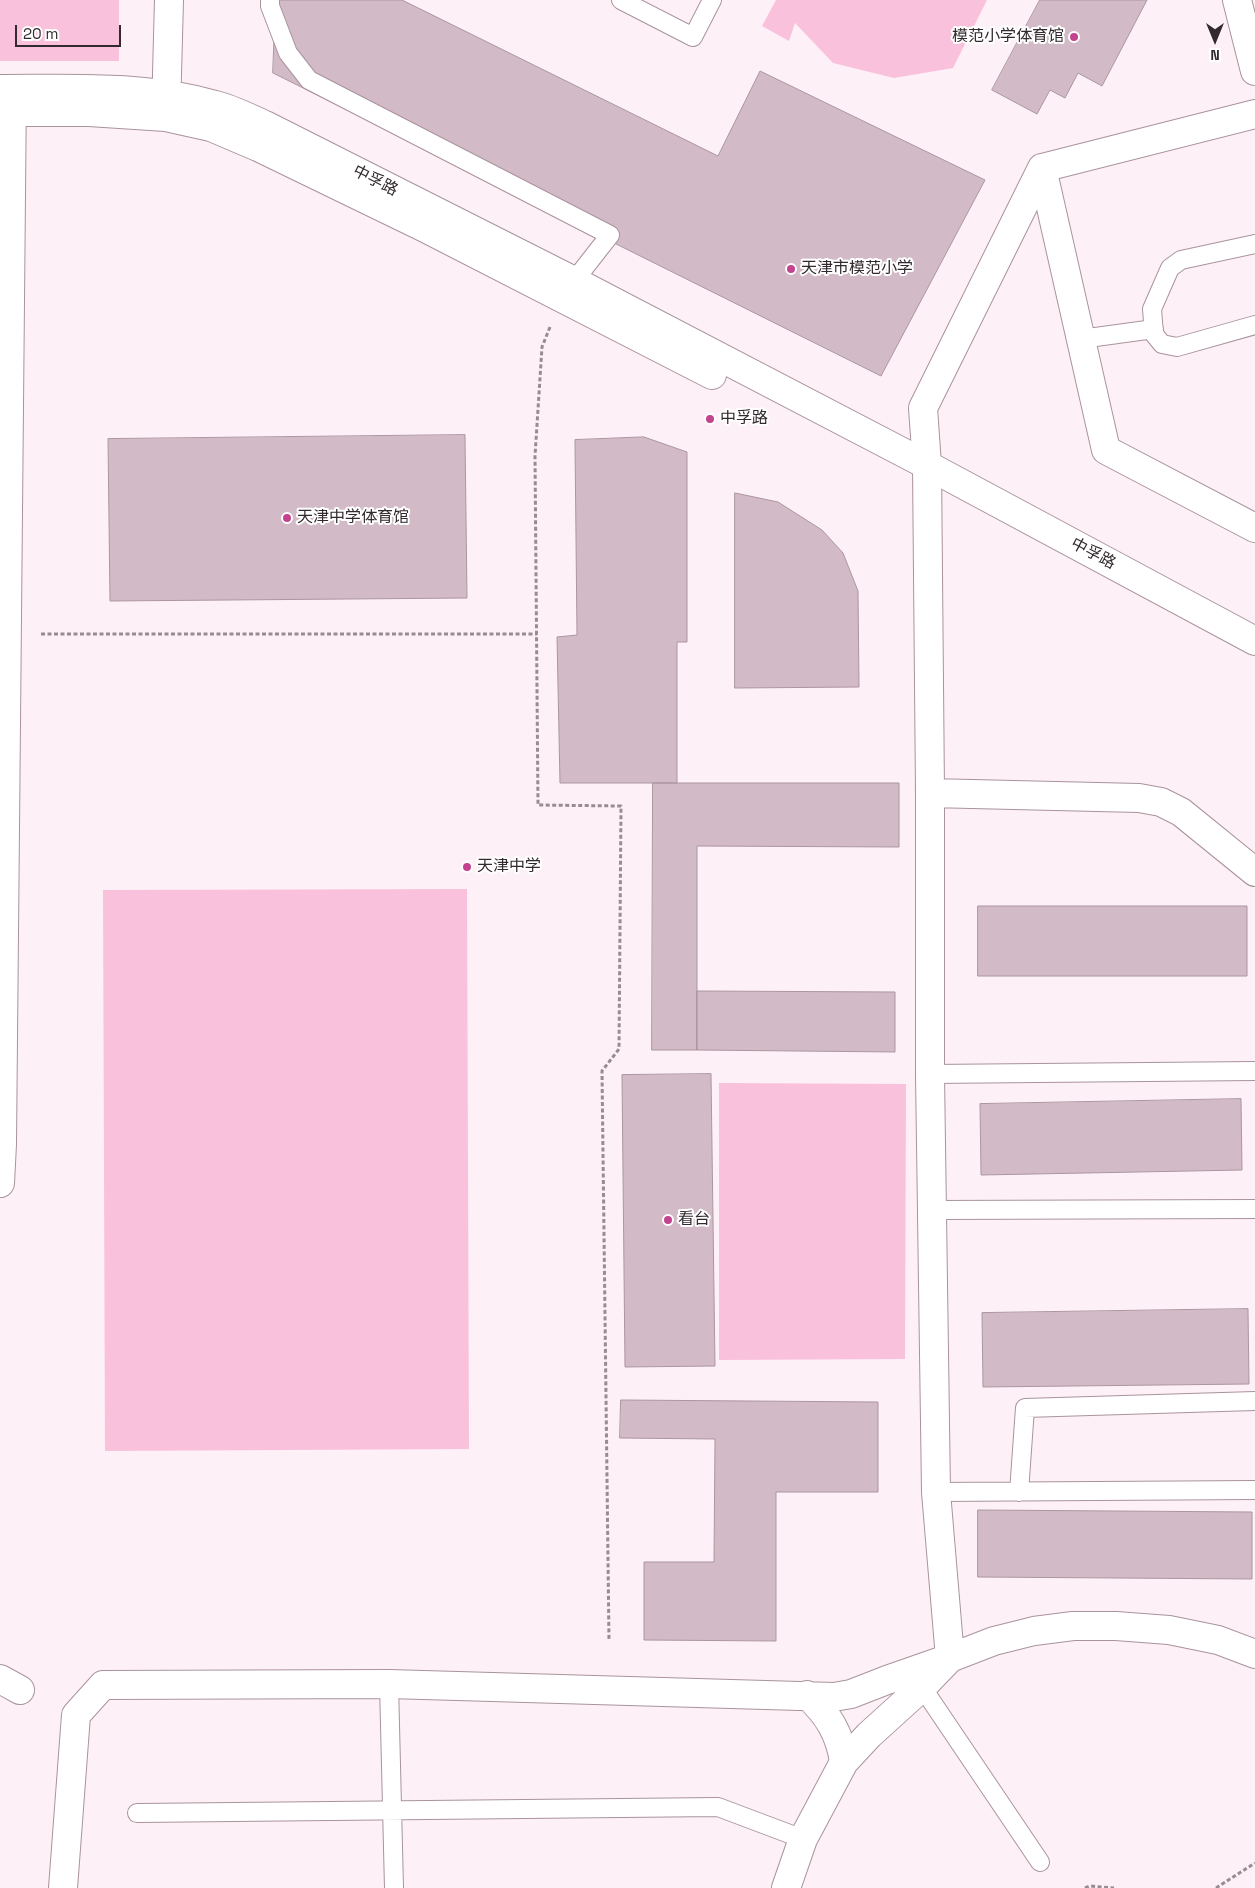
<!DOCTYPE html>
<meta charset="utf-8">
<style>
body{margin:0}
#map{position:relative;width:1255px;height:1888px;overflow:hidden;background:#fef0f7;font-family:"Space Grotesk",sans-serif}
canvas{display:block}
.north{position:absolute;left:1190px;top:15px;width:50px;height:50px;-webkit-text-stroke:4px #fff;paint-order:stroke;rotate:180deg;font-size:14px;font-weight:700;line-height:20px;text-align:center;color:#322a2e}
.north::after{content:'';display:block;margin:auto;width:18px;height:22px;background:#322a2e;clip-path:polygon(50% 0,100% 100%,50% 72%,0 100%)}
.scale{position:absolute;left:15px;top:25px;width:106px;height:22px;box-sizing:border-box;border:2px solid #322a2e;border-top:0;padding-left:6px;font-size:15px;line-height:18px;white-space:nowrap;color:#322a2e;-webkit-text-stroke:4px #fff;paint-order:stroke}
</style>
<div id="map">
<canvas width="1255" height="1888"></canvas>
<div class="north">N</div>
<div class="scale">20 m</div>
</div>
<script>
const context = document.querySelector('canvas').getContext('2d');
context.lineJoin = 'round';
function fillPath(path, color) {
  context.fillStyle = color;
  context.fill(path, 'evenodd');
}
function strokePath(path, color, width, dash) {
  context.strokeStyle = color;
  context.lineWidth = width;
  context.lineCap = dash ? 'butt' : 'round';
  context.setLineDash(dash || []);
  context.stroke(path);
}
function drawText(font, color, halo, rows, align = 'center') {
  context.font = font + ' "Space Grotesk","Noto Sans SC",sans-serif';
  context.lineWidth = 4;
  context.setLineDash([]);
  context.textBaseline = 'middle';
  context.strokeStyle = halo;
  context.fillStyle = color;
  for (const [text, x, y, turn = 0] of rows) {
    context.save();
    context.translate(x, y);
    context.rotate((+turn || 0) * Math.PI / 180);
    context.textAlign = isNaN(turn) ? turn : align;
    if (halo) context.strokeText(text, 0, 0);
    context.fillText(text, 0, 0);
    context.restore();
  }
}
fillPath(new Path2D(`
 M0,0h119v61h-119z
 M776,0h211l-34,68 -59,10 -61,-15 -38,-40 -6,18 -27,-15z
 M467,889l2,560 -364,2 -2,-561z
 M719,1083l187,1 -1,275 -186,1z`), '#fac1dc');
const building = new Path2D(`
 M276,0h126l316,156 42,-85 225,109 -104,196 -608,-303z
 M1040,0h107l-45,86 -24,-13 -13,25 -15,-8 -13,24 -45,-24z
 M465,435l2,163 -357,3 -2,-162z
 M644,437l43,15v190h-10v141h-117l-3,-146 20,-2 -2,-195z
 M735,493l43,9 44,28 21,23 15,38 1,96 -124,1z
 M653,783h246v64l-202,-1v204h-45z
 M978,906h269v70h-269z
 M697,991l198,1v60l-198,-2z
 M711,1074l4,292 -90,1 -3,-292z
 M1241,1099l1,71 -261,5 -1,-71z
 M1248,1309l1,75 -266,3 -1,-74z
 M621,1400l257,2v90h-102v149l-132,-1v-78h70l1,-123 -95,-1z
 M978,1510l274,2v67l-274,-2z`);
fillPath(building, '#d2bbc6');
strokePath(building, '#ab95a0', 1);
const lane = new Path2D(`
 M270,0v6l18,47 21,27 301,155 -36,46
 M621,0l72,37 19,-37
 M1255,244l-74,16 -11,8 -18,41 2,25 8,10 15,3 78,-22
 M1081,339l73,-10
 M930,1074l325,-3
 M933,1210l322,-1
 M936,1492l319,-2
 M1019,1492l6,-84 230,-7
 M389,1684l5,204
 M922,1687l118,175
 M137,1813l581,-6 85,32`);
const street = new Path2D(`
 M1237,0l18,71
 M1255,114l-213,54 -119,240 4,57 3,328 209,5 22,4 20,10 74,60
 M1042,168l64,282 149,78
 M0,1183l2,-39 10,-1055
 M0,1679l20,11
 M807,1695c21,19 33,39 37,67
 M63,1888l13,-173 27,-30 286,-1 445,13 17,-3 36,-14 63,-22 -14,-166 -6,-418v-281
 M786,1888l17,-49 41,-77 25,-27 53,-48 28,-29 44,-17 40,-10 39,-5h43l53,4 49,10 37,14`);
const secondary = new Path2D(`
 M0,89c73,0 145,-4 215,16 17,4 34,13 50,20l309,156 353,184 328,176
 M166,111l3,-111
 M0,112h89l77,5 45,10 47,20 167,81 287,147`);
strokePath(lane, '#a9939d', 20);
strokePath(street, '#a9939d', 30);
strokePath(secondary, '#a9939d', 30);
strokePath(new Path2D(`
 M550,327l-8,20 -7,109 3,349 83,1 -2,243 -17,22 7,570
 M41,634h496
 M1085,1888l5,-2 24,2
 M1216,1888l39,-25`), '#978c91', 3, [4, 2.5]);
strokePath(lane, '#fff', 18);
strokePath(street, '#fff', 28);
strokePath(secondary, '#fff', 28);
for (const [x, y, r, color] of [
 [1074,37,5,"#c3438e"],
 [791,269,5,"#c3438e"],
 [710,419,5,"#c3438e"],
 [287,518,5,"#c3438e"],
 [467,867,5,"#c3438e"],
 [668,1220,5,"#c3438e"]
]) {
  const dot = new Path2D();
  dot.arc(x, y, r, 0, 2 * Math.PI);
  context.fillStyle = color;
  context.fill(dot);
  strokePath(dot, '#fff', 2);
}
drawText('16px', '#322a2e', '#fff', [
 ["模范小学体育馆",1064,37,"right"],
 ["天津市模范小学",801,269],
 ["中孚路",720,419],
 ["天津中学体育馆",297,518],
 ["天津中学",477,867],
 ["看台",678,1220]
], 'left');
drawText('16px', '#322a2e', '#fff', [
 ["中孚路",375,181,27],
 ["中孚路",1093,554,28]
]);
</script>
